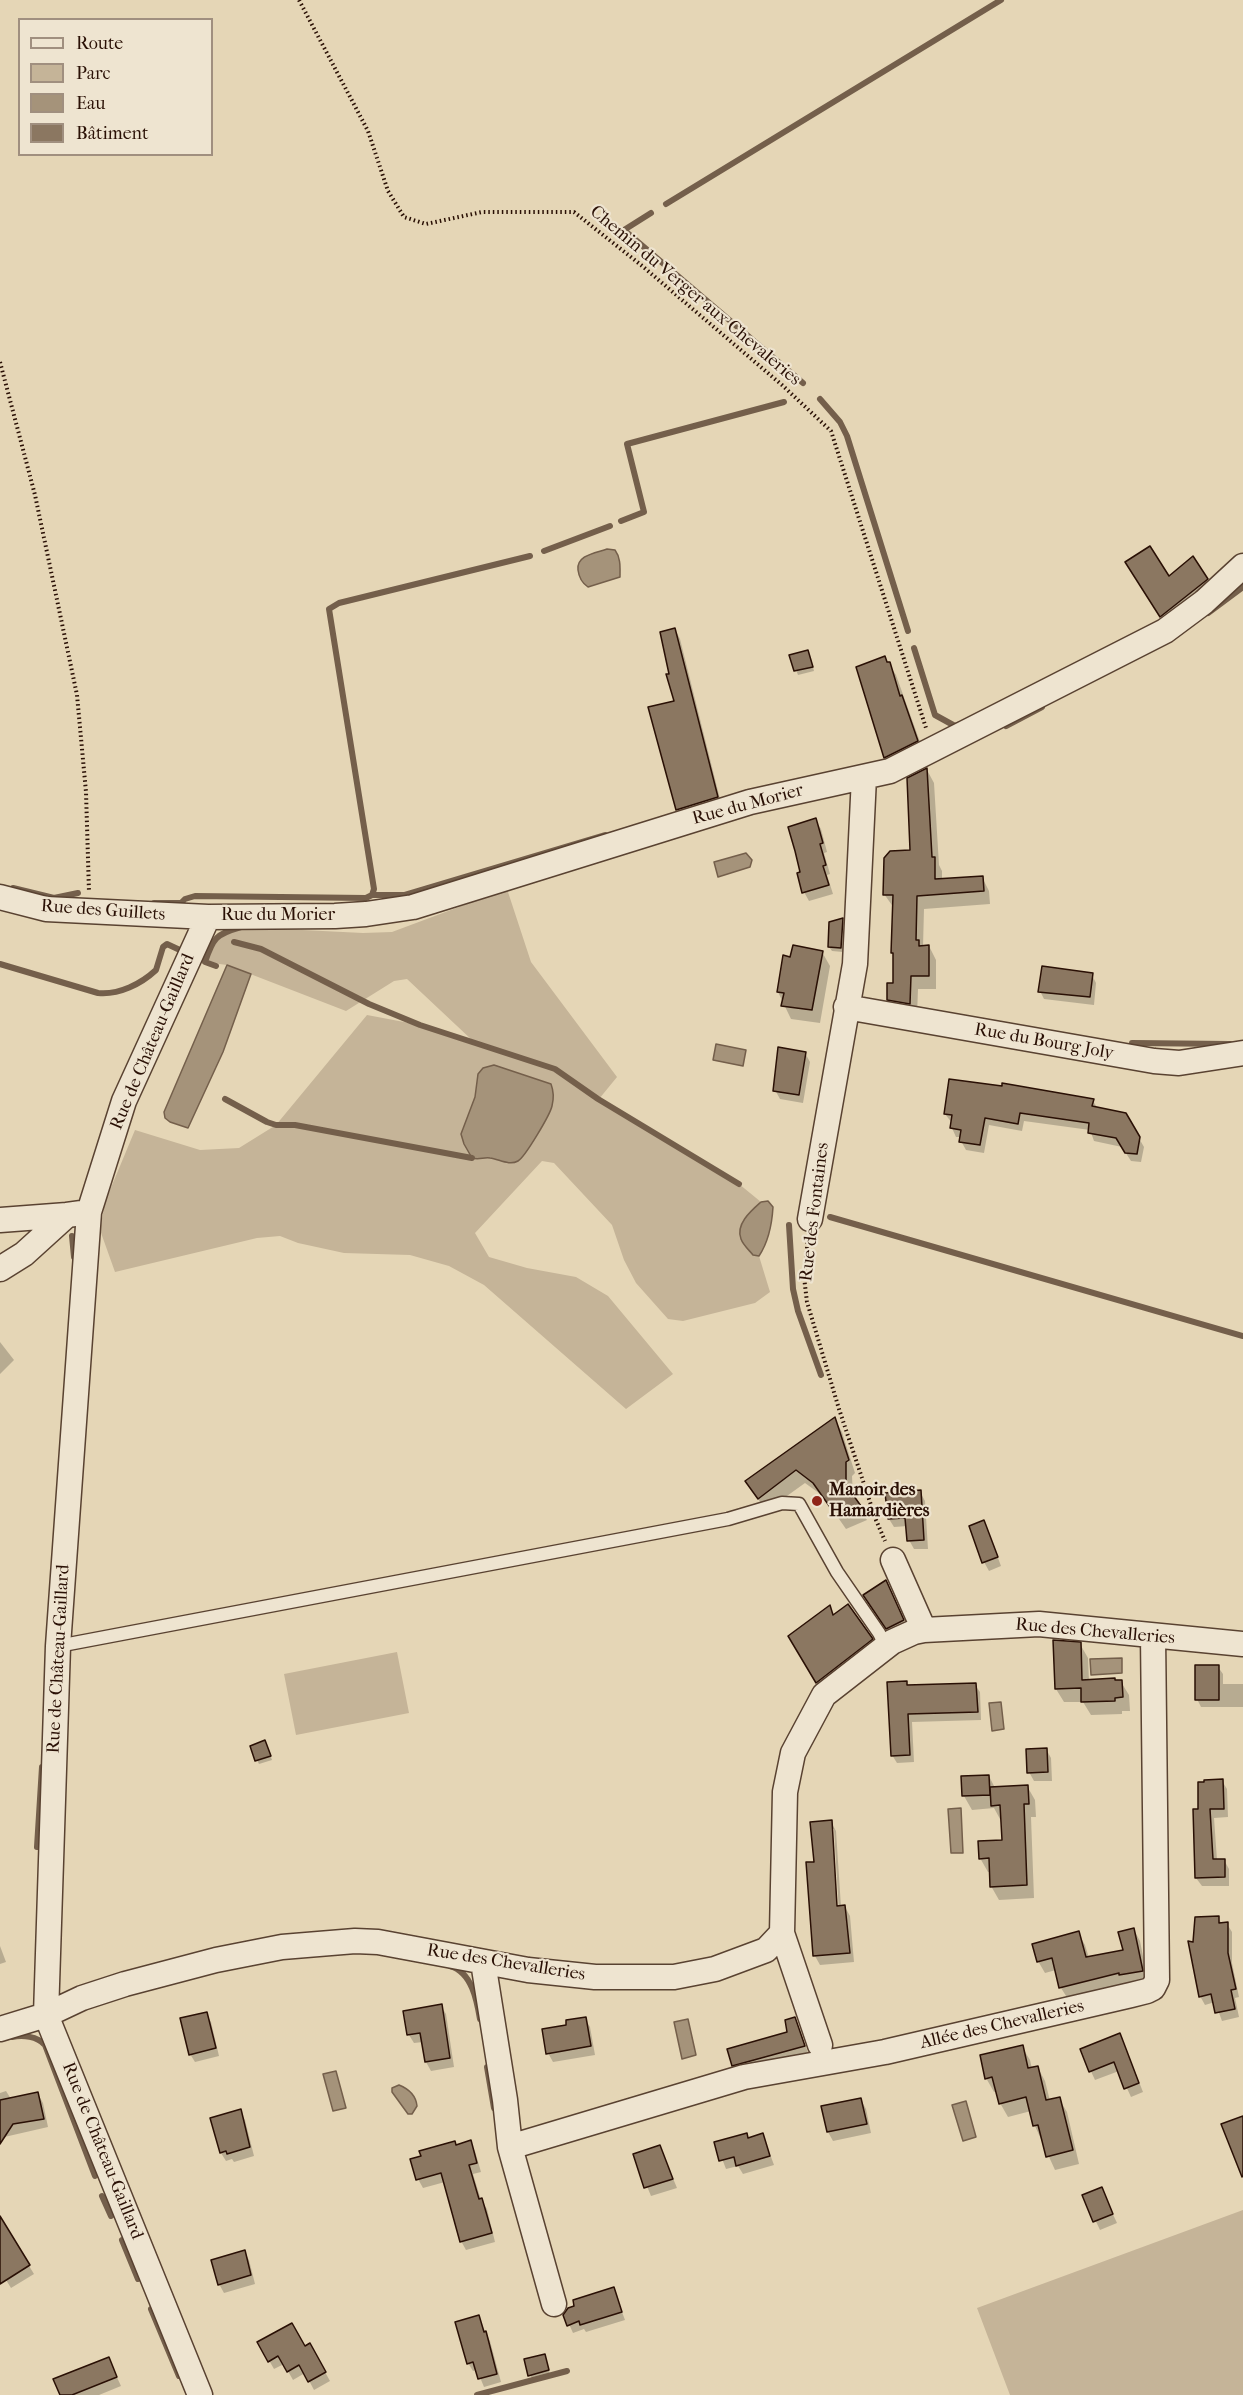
<!DOCTYPE html>
<meta charset="utf-8">
<style>
body{margin:0}
#map{position:relative;width:1243px;height:2395px;overflow:hidden;background:#e5d6b6;font-family:"IM FELL French Canon",serif}
canvas{display:block}
.legend{position:absolute;left:18px;top:18px;width:195px;height:138px;box-sizing:border-box;background:#eee4d0;border:2px solid #a08f7f;margin:0;padding:8px 10px;list-style:none;font-size:18px;color:#2a1005}
.legend li{display:flex;align-items:center;gap:12px;height:30px}
.legend b{width:30px;border:2px solid #a08f7f}
</style>
<div id="map">
<canvas width="1243" height="2395"></canvas>
<ul class="legend">
<li><b style="height:8px;background:#eee4d0"></b>Route</li>
<li><b style="height:16px;background:#c5b498"></b>Parc</li>
<li><b style="height:16px;background:#a5937a"></b>Eau</li>
<li><b style="height:16px;background:#8b7761"></b>Bâtiment</li>
</ul>
</div>
<script>
const context = document.querySelector('canvas').getContext('2d');
context.lineJoin = 'round';
function fillPath(path, color) {
  context.fillStyle = color;
  context.fill(path, 'evenodd');
}
function strokePath(path, color, width, dash) {
  context.strokeStyle = color;
  context.lineWidth = width;
  context.lineCap = dash ? 'butt' : 'round';
  context.setLineDash(dash || []);
  context.stroke(path);
}
function drawText(font, color, halo, rows, align = 'center') {
  context.font = font + ' "IM FELL French Canon",serif';
  context.lineWidth = 4.5;
  context.setLineDash([]);
  context.textBaseline = 'middle';
  context.strokeStyle = halo;
  context.fillStyle = color;
  for (const [text, x, y, turn = 0] of rows) {
    context.save();
    context.translate(x, y);
    context.rotate((+turn || 0) * Math.PI / 180);
    context.textAlign = isNaN(turn) ? turn : align;
    if (halo) context.strokeText(text, 0, 0);
    context.fillText(text, 0, 0);
    context.restore();
  }
}
fillPath(new Path2D(`
 M507,889l24,73 86,115 -18,22 140,85 22,18c-23,21 -28,27 -8,53l6,1 11,36 -15,11 -72,18 -15,-2 -32,-36 -12,-23 -12,-35 -58,-62 -12,-2 -67,72 14,24 38,11 49,9 32,19 65,78 -47,35 -142,-124 -35,-19 -39,-11 -66,-2 -46,-10 -18,-7 -23,2 -142,34 -15,-42 5,-28 30,-72 65,20 39,-2 37,-23 91,-110 53,10 53,16 -66,-62 -13,2 -48,30 -119,-46 -22,-3c8,-25 12,-29 37,-35l121,6 29,-1z
 M397,1652l12,61 -113,22 -12,-61z
 M1243,2210v185h-233l-33,-87z`), '#c5b498');
const water = new Path2D(`
 M607,549l8,1c6,8 5,18 5,27l-32,10c-6,-4 -9,-9 -10,-17 -2,-15 18,-17 29,-21z
 M746,853l6,7 -2,7 -32,10 -4,-15z
 M227,965l24,9 -28,78 -35,76 -18,-6 -5,-4 -1,-6z
 M716,1044l30,6 -3,16 -30,-6z
 M494,1065l57,19c3,8 3,14 1,22 -2,9 -27,51 -34,55 -9,5 -19,-2 -28,-3 -6,-1 -11,2 -18,0l-8,-14 -3,-10 14,-37 3,-23 5,-6z
 M768,1201l5,6c-1,17 -4,34 -14,49l-6,-1c-3,-4 -10,-10 -12,-16 -6,-15 11,-29 20,-37z
 M1122,1658v15l-31,2 -1,-16z
 M1001,1702l3,27 -12,2 -3,-28z
 M961,1808l2,45h-12l-3,-44z
 M688,2019l8,36 -14,4 -8,-37z
 M336,2071l10,37 -13,3 -10,-37z
 M399,2085c10,4 17,11 18,21l-5,8h-4l-16,-22v-4z
 M966,2101l10,36 -13,4 -11,-36z`);
fillPath(water, '#a5937a');
strokePath(water, '#745f4b', 1.5);
fillPath(new Path2D(`
 M1135,576l72,4 8,13 -46,37z
 M675,629l5,10 42,168 -39,12 -5,-10 -2,-106 -5,-27z
 M791,656h19l4,15 -16,4z
 M884,657l12,18 28,78 -32,16 -7,-12z
 M927,770l7,13 5,82 3,6v9l40,-3 7,14 1,13 -66,5 -1,38 6,-1 7,14v29h-18l-1,27 -21,-3 -7,-14 5,-15 1,-27 -3,-5 2,-44 -10,-14 28,-42z
 M815,820l6,9 6,23 -3,1 6,21 -3,1 6,19 -24,7 -5,-9z
 M842,920l2,3 -1,29 -11,-1 -3,-4z
 M822,952l8,14 -10,57 -29,-4 -13,-27 14,-33z
 M1092,975l4,8 -2,22 -50,-6 -4,-8z
 M805,1053l5,9 -7,41 -23,-4 -5,-9z
 M1093,1101l5,8 27,5 19,33 -3,15 -10,-1 -9,-14 -28,-6 -4,-11 -66,-9 -2,10 -33,-6 -5,28 -18,-3 -5,-9v-4h-5l-4,-9v-5l-7,-9z
 M0,1342l14,18 -14,14z
 M835,1420l7,12 13,41 -3,3 1,21 14,23 -21,9 -23,-33 -18,-13 -39,28 -11,-17z
 M920,1492l5,9 3,48h-14l-5,-9 -1,-14 -14,1 -5,-8z
 M988,1531l13,35 -12,5 -5,-9z
 M889,1589l18,38 -16,8 -22,-33z
 M829,1607l5,9 37,24 6,9 -55,42 -32,-55z
 M1080,1644l8,14 1,23 32,1 8,13 1,16h-8v3l-31,1 -8,-13h-19l-8,-13z
 M1218,1667l5,7v10h20v23h-42l-4,-8z
 M906,1683l2,4 67,-2 5,7 1,28 -69,2 2,40 -17,1 -5,-8z
 M267,1746l5,14 -13,4 -2,-4z
 M1046,1749l5,9 1,23h-18l-5,-9z
 M989,1776l6,12 32,-2 8,14 1,17h-5l3,81 -35,2 -8,-14v-14h-3l-8,-14 24,-17 -2,-22h-2l-6,-11 -22,2 -8,-14z
 M1222,1781l5,8 1,28 -14,1 3,42h7l5,9v17h-27l-6,-8 4,-68z
 M831,1822l5,9 5,76h4l5,9 4,46 -34,3 -5,-9 -8,-93h9zM831,1829h3l5,84 -3,1z
 M1218,1918l4,6h5l5,8v31l7,34 -4,1 4,19 -17,4 -7,-19 -10,3 -5,-9 -5,-53z
 M1134,1930l6,11 8,41 -80,17 -7,-11 -5,-18 -11,3 -7,-12 40,-28 7,12 4,13 36,-7z
 M0,1946l6,16 -6,2z
 M441,2006l5,8 8,53 -23,4 -5,-9 -3,-20 -9,1 -5,-8z
 M206,2013l5,9 8,34 -24,6 -5,-8z
 M585,2019l5,8 5,28 -42,7 -5,-9 20,-26z
 M795,2019l14,36 -71,19 -5,-9 56,-31z
 M1124,2044l19,48 -12,5 -12,-26 -24,9 -14,-30z
 M1022,2047l8,13 2,9 6,-1 7,13 5,20 9,-2 8,13 12,52 -24,6 -20,-44 -4,-15 -23,6 -8,-14 -3,-12 -3,1 -8,-14z
 M6,2091l5,8 27,-5 5,9 5,24 -48,11v-45z
 M861,2100l5,9 5,24 -38,8 -5,-9 -5,-24z
 M240,2111l5,9 9,36 -20,6 -2,-3 -6,2 -5,-8 -10,-34z
 M746,2135l3,4 14,-4 11,30 -31,9 -5,-8 -12,3 -10,-26z
 M470,2142l5,9 6,21 -8,2 8,26 6,9 8,33 -29,8 -5,-9 -16,-59 -22,6 -5,-9z
 M660,2147l17,41 -26,8 -17,-41z
 M1101,2189l16,34 -17,7 -16,-34z
 M9,2233l25,41 -23,14 -11,-18v-31z
 M244,2251l5,9 6,24 -31,9 -5,-9z
 M613,2288l12,32 -39,12 -2,-3 -11,4 -8,-18z
 M478,2317l12,24 11,41 -17,5 -7,-17 -4,1 -5,-8z
 M259,2343l46,5 5,-3 20,36 -16,9 -9,-17 -12,7 -9,-16 -10,5z
 M544,2356l6,18 -18,5 -2,-4z
 M108,2358l13,28 -22,9h-38z`), '#0003');
strokePath(new Path2D(`
 M666,204l335,-204
 M651,213l-27,17 179,153
 M820,399l20,23 7,14 61,195
 M621,521l23,-9 -17,-68 157,-42
 M544,551l66,-25
 M1208,613l35,-26
 M914,648l21,67 20,11 5,-2
 M1006,726l36,-19
 M13,888l41,10 24,-5
 M372,895h32l201,-60
 M154,903h27l4,-4 10,-3 171,2 6,-3 2,-6 -45,-280 10,-6 191,-47
 M234,942l27,7 108,55 51,21 135,44 43,30 141,85
 M0,964l98,29c21,2 43,-9 58,-23l7,-23 4,-3 15,7
 M216,966l-11,-4c8,-24 11,-28 36,-35
 M1132,1043l98,1
 M225,1099l42,23 9,3h19l177,33
 M830,1217l413,119
 M789,1225l4,64 5,22 23,64
 M72,1236l2,21
 M37,1847l5,-80
 M450,1966c22,6 27,35 30,53
 M12,2037c11,-2 25,-1 33,8l50,131
 M487,2067l7,41
 M102,2196l9,20
 M122,2240l16,39
 M151,2309l28,67
 M477,2395l90,-24`), '#745f4b', 6);
const building = new Path2D(`
 M1150,546l19,30 24,-20 15,23 -48,38 -35,-55z
 M675,628l43,169 -42,13 -28,-103 26,-6 -8,-27h3l-9,-42z
 M808,650l5,17 -19,4 -5,-16z
 M885,656l2,6h3l10,34 2,-1 16,46 -34,17 -28,-91z
 M927,768l5,89h3v22l48,-3 1,15 -67,5 -1,44h3v6l10,-1v31h-18l-1,28 -23,-4v-17h6v-30h-2l2,-58h-10l1,-37 6,-7 20,-1 -3,-72z
 M816,818l7,25 -3,1 6,21 -3,1 6,19 -27,8 -5,-20 3,-1 -5,-21 -7,-24z
 M843,918l-2,30 -13,-1 1,-25z
 M793,945l30,6 -11,59 -31,-4 3,-13 -7,-1 6,-37 7,2z
 M1042,966l51,7 -3,24 -52,-5z
 M778,1047l28,5 -7,43 -26,-4z
 M949,1079l53,7v-3l92,16 -2,7 34,7 14,24 -3,17 -12,-1 -9,-15 -28,-5 1,-10 -69,-10 -2,11 -33,-6 -5,27 -21,-3 2,-12 -11,-2 2,-13 -8,-1z
 M835,1417l14,43 -3,2v23l15,21 -24,11 -24,-34 -17,-13 -38,29 -13,-18z
 M921,1490l3,50 -17,1 -2,-23 -17,1 -3,-26z
 M984,1520l14,37 -16,6 -13,-37z
 M886,1580l18,40 -18,9 -23,-34z
 M848,1604l25,35 -57,44 -28,-47 42,-31 3,10z
 M1053,1640l28,2 1,38 33,-2v2h7l1,17 -8,1v3l-34,1v-14l-26,1z
 M1195,1665h24v35h-24z
 M907,1681v4l69,-2 2,29 -70,2 2,41 -19,1 -4,-74z
 M265,1740l6,16 -16,5 -5,-15z
 M1047,1748l1,24 -21,1 -1,-24z
 M989,1775l1,20 -28,1 -1,-20z
 M1223,1779l1,30h-14l3,50h12v18l-30,1 -2,-69h5v-27h6v-2z
 M1028,1785l1,19h-5l3,81 -37,2 -1,-29 -10,1 -1,-18 24,-1 -2,-35 -9,1 -1,-19z
 M832,1820l5,86 8,-1 5,48 -37,3 -7,-94h8l-4,-40z
 M1219,1916v7l9,-1v31l8,36 -5,1 4,19 -20,4 -4,-19 -12,3 -11,-56 5,1 2,-25z
 M1134,1928l9,43 -24,4v-2l-60,15 -7,-30 -15,4 -5,-18 47,-13 7,26 37,-7 -5,-18z
 M442,2004l8,54 -25,4 -5,-29 -13,2 -4,-24z
 M207,2012l9,36 -27,7 -9,-37z
 M586,2017l5,29 -45,8 -4,-25 24,-4v-5z
 M795,2017l10,29 -73,20 -5,-17 60,-17 -2,-12z
 M1120,2033l19,50 -15,6 -10,-27 -25,10 -9,-23z
 M1023,2045l5,23 10,-2 8,34 14,-3 13,53 -27,7 -8,-32 -5,1 -7,-29 -27,7 -7,-27 -7,2 -5,-24z
 M38,2092l6,27 -31,5 -13,20v-44z
 M861,2098l6,26 -40,8 -6,-26z
 M241,2109l9,38 -23,7 -1,-3 -6,2 -10,-35z
 M1243,2116v60l-1,1 -21,-53z
 M747,2133l1,5 15,-5 7,23 -34,10 -2,-9 -15,4 -5,-19z
 M471,2140l6,23 -8,2 10,34 3,-1 10,35 -32,9 -19,-69 -25,7 -6,-21 11,-3 -2,-5 36,-10 1,4z
 M660,2145l13,34 -29,9 -11,-34z
 M1102,2187l11,27 -20,8 -11,-27z
 M0,2216l30,49 -30,19z
 M245,2250l6,25 -33,10 -7,-25z
 M614,2287l8,25 -42,13 -1,-4 -12,5 -4,-11 5,-7 6,-2 -1,-6z
 M479,2315l5,17 2,-1 11,43 -19,5 -5,-17 -6,2 -12,-42z
 M292,2323l13,23 5,-3 16,29 -18,10 -9,-17 -12,7 -9,-16 -10,6 -11,-20z
 M545,2354l4,16 -21,6 -4,-17z
 M109,2357l8,20 -45,18h-12l-7,-16z`);
fillPath(building, '#8b7761');
strokePath(building, '#2a1005', 1.5);
const service = new Path2D(`
 M58,1646l670,-127 54,-16 17,1 38,68 42,61 7,14`);
const minor = new Path2D(`
 M0,897l46,12 162,8 127,-1 31,-2 47,-7 337,-105 140,-31 275,-140 39,-29 39,-36
 M846,1007l308,54 25,2 64,-10
 M810,1219l45,-255 9,-187
 M0,1220l67,-5
 M0,1269l24,-15 43,-39 22,-3
 M893,1560l31,70
 M782,1933l38,112
 M483,1962l22,138 5,47 44,157
 M0,2029l46,-14 36,-17 43,-14 91,-24 66,-13 73,-6 23,1 150,28 67,7h79l41,-8 51,-19 16,-17 3,-141 8,-39 31,-58 68,-53 22,-10 10,-2 115,-6 204,20
 M510,2147l234,-70 141,-25 246,-57 16,-4 6,-3 4,-8 -4,-344
 M200,2395l-154,-380 12,-369 31,-434 35,-111 84,-184`);
strokePath(service, '#594231', 15);
strokePath(minor, '#594231', 27);
strokePath(new Path2D(`
 M299,0l69,131 20,60 16,26 22,7 56,-12h92l67,53 141,120 49,46 95,297
 M0,362l35,133 42,200 9,97 3,100
 M808,1238l-4,39 3,25 32,107 37,111 9,21`), '#2a1005', 4, [1.5, 3]);
strokePath(service, '#eee4d0', 12);
strokePath(minor, '#eee4d0', 24);
for (const [x, y, r, color] of [
 [817,1501,6,"#8f2418"]
]) {
  const dot = new Path2D();
  dot.arc(x, y, r, 0, 2 * Math.PI);
  context.fillStyle = color;
  context.fill(dot);
  strokePath(dot, '#eee4d0', 2);
}
drawText('18px', '#2a1005', '#eee4d0', [
 ["Chemin du Verger aux Chevaleries",695,296,40],
 ["Rue du Morier",748,805,-15],
 ["Rue des Guillets",103,911,4],
 ["Rue du Morier",278,916],
 ["Rue de Château-Gaillard",153,1042,-67],
 ["Rue du Bourg Joly",1044,1042,10],
 ["Rue des Fontaines",815,1212,-83],
 ["Rue des Chevalleries",1095,1632,5],
 ["Rue de Château-Gaillard",59,1659,-87],
 ["Rue des Chevalleries",506,1963,9],
 ["Allée des Chevalleries",1002,2025,-13],
 ["Rue de Château-Gaillard",102,2151,68]
]);
drawText('bold 18px', '#2a1005', '#eee4d0', [
 ["Manoir des",829,1491],
 ["Hamardières",829,1512]
], 'left');
</script>
